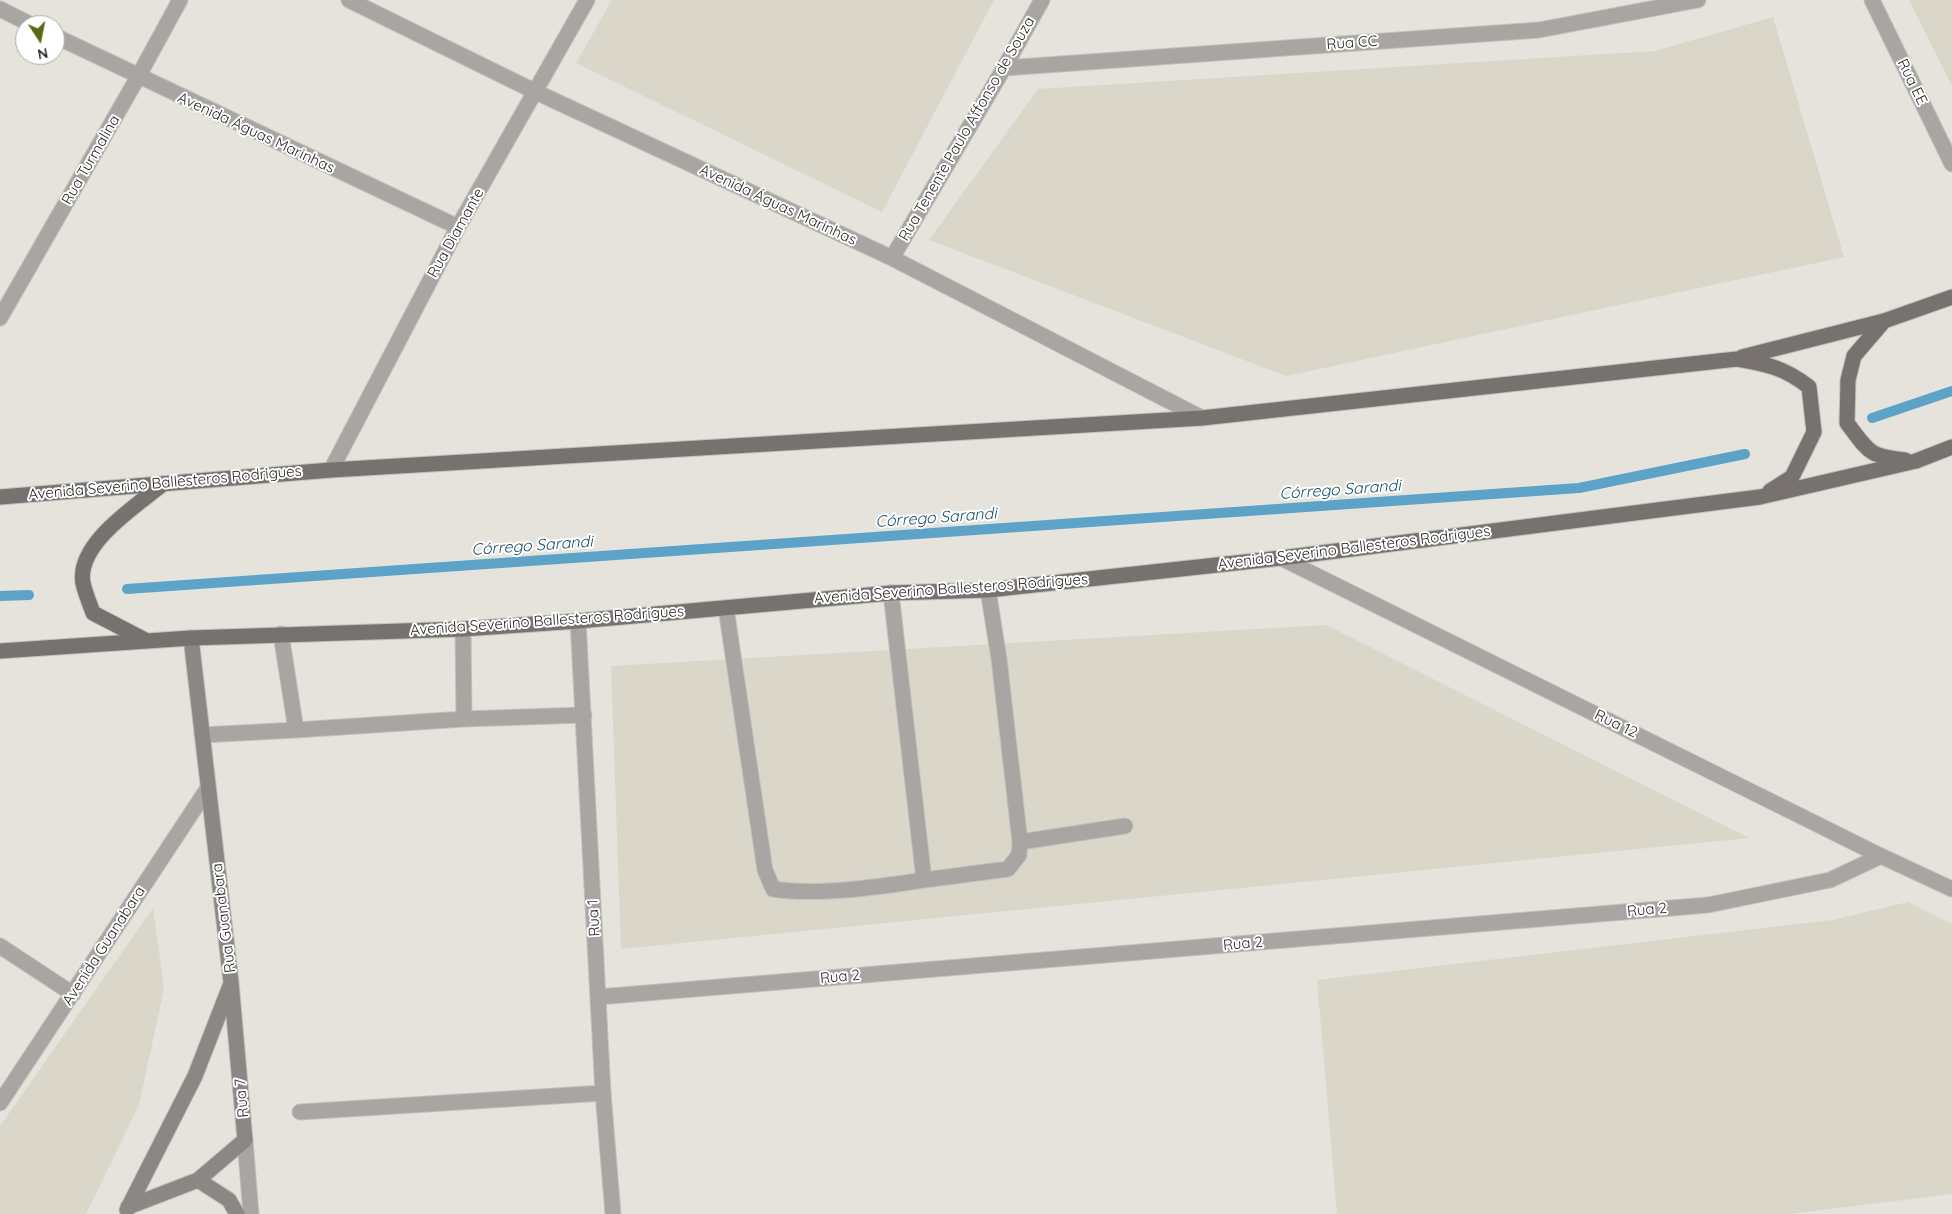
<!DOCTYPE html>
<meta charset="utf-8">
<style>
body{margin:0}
#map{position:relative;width:1952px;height:1214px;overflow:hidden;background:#e5e3dc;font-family:Quicksand,sans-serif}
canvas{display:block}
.north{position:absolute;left:15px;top:15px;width:50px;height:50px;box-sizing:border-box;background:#fff;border:1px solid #a9a9a8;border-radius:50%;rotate:169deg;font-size:14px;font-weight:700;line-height:20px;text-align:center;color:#282725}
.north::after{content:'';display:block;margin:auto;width:18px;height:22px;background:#586a15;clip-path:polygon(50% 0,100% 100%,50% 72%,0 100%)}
</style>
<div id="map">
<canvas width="1952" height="1214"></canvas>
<div class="north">N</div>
</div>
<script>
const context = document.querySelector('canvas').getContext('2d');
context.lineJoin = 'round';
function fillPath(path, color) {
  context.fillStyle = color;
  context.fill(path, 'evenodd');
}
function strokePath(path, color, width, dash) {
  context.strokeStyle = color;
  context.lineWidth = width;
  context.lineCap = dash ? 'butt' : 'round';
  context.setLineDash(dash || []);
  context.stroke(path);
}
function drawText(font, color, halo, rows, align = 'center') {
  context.font = font + ' Quicksand,sans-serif';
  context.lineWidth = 4;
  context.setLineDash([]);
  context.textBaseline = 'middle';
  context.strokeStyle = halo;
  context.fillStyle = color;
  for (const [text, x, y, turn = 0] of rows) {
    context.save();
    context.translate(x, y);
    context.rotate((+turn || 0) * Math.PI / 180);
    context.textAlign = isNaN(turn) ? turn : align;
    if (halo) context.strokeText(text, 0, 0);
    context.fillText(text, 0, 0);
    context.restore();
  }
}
fillPath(new Path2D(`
 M612,0h382l-112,212 -306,-149z
 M1909,0h43v86z
 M1773,17l71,240 -558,119 -357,-136 109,-151 617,-38z
 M1326,625l423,213 -1128,111 -10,-283z
 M1908,902l44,22v270l-163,20h-452l-20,-234 515,-60z
 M153,908l11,81 -25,116 -53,109h-86v-88z`), '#dad6c9');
strokePath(new Path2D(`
 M1872,418l80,-27
 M127,589l1452,-101 166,-34
 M0,596l29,-1`), '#5ca3c7', 10);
const lane = new Path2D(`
 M726,608l39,262 8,19c45,7 105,-2 151,-9l-33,-287
 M281,634l15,96 168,-11 -1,-90
 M464,719l120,-4
 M202,735l94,-5
 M1020,842l105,-16
 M924,880l84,-11 11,-14 1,-13 -21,-183 -11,-69`);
const street = new Path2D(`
 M349,0l187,92 356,166 310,160
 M1872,0l80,164
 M0,9l32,16
 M55,36l403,191
 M1004,68l535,-38 159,-30
 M892,258l112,-190 38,-68
 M0,318l138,-241 42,-77
 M331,470l127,-243 129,-227
 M1281,558l600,298 71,33
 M578,621l25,472 10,121
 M0,946l73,48
 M598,997l1110,-92 122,-25 51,-24
 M0,1103l208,-315
 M300,1112l303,-19
 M245,1140l6,74`);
const secondary = new Path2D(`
 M198,1180l31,20 8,14
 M128,1207l70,-27 47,-40 -14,-158 -40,-344
 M127,1210l68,-134 35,-90`);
const primary = new Path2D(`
 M1884,321l-30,35 -6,24 -1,43c22,29 21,33 58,37
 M1742,357l142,-36 68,-24
 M0,497l331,-27 871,-52 535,-59c30,5 48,9 72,28l5,45 -22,45 -22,14
 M145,640l-52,-27c-3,-9 -8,-20 -10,-30 -7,-39 53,-77 80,-99
 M0,651l191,-13 272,-9 115,-8 313,-28 97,-3 293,-32 479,-61 156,-36 36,-14`);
strokePath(lane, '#c3c1bb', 17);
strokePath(street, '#c3c1bb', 17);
strokePath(secondary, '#c3c1bb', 17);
strokePath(primary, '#c3c1bb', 17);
strokePath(lane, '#a8a5a3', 15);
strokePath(street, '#a8a5a3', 15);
strokePath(secondary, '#8b8785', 15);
strokePath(primary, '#77716f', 15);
drawText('15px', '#282725', '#fff', [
 ["Rua CC",1352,43,-4],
 ["Rua EE",1912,82,64],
 ["Rua Tenente Paulo Affonso de Souza",967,129,-60],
 ["Avenida Águas Marinhas",256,133,25],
 ["Rua Turmalina",91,160,-60],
 ["Avenida Águas Marinhas",778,205,25],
 ["Rua Diamante",456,233,-61],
 ["Avenida Severino Ballesteros Rodrigues",165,483,-5],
 ["Avenida Severino Ballesteros Rodrigues",1354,548,-7],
 ["Avenida Severino Ballesteros Rodrigues",951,589,-4],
 ["Avenida Severino Ballesteros Rodrigues",547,621,-4],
 ["Rua 12",1616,724,26],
 ["Rua 2",1647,910,-5],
 ["Rua Guanabara",224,918,-97],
 ["Rua 1",594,918,-93],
 ["Rua 2",1243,944,-5],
 ["Avenida Guanabara",104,946,-57],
 ["Rua 2",840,977,-5],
 ["Rua 7",242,1098,-95]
]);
drawText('italic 16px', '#175069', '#fff', [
 ["Córrego Sarandi",1340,490,-4],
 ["Córrego Sarandi",936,518,-4],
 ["Córrego Sarandi",532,546,-4]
]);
</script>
